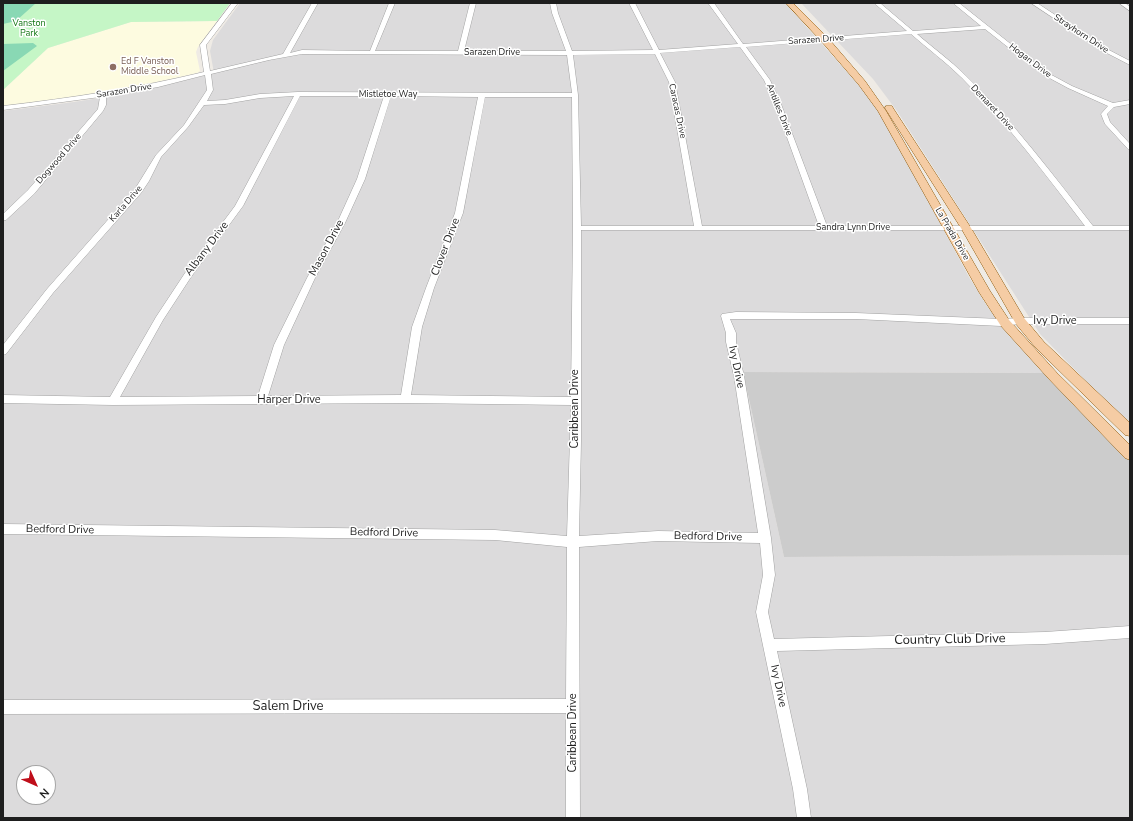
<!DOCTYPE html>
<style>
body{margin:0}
#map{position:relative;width:1133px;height:821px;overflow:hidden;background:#efebe5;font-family:"Nunito Sans",sans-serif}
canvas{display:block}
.frame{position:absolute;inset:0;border:4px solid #1e1e1e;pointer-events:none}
.north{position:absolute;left:16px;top:765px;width:40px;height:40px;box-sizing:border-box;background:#fff;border:1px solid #a5a5a5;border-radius:50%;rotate:135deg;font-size:11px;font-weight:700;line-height:16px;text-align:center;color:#1e1e1e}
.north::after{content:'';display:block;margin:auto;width:14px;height:18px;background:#bf0e1a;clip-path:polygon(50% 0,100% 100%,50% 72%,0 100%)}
</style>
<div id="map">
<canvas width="1133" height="821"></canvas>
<div class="frame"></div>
<div class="north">N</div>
</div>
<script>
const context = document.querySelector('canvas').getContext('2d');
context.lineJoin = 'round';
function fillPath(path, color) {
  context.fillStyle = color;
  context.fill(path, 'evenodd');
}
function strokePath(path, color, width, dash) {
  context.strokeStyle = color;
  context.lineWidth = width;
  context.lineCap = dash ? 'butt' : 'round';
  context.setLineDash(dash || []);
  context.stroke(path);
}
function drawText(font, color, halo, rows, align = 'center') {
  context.font = font + ' "Nunito Sans",sans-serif';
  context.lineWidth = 3;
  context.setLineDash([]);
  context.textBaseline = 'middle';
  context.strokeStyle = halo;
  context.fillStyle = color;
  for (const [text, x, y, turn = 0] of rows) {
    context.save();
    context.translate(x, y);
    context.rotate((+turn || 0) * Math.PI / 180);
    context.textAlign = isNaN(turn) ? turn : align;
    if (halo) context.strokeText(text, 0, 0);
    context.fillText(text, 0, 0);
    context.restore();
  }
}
fillPath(new Path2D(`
 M240,3h545l73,81 22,27 89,166 20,32 55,64 -301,-1 41,185 346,-2v263h-1127v-707l71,-9 63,-10 77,-19 -4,-22 3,-11zM24,773h24v24h-24z
 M801,3h329v423l-90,-92 -143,-223 -24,-32z`), '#dcdbdc');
fillPath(new Path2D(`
 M217,21l-19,26 -2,5 4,19 -3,2 -67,15 -80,14 -47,5v-17l45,-42 83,-26z`), '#fdfbe0');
fillPath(new Path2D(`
 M743,372l301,1 86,87v95l-346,2z`), '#ccc');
fillPath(new Path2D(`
 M3,3h227l-13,18 -86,1 -83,26 -45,42z`), '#c5f6c6');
fillPath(new Path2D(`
 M3,3h33l-20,18 -13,3z
 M33,43l4,3 -34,25v-27z`), '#89d8b4');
const minor = new Path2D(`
 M232,3h6l-32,42 4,26 73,-17 29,-51h6l-28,50 12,-3 68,1 19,-48h6l-20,48h83l12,-48h6l-12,48h102l-14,-38 -2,-10h6l2,10 14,38 81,-1 -24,-47h6l24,47 79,-6 -30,-41h6l29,41 164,-13 -33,-28h6l33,28 68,-5 -28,-23h6l87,69 26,14 41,17 17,-3v4l-16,3 -7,7 3,8 20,22v6l-2,-1 -23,-25 -4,-10 7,-8 -40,-18 -26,-14 -57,-45 -68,5c16,14 33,26 48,41 48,46 88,100 128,151h37v4h-549v211l-2,95 79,-5 100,2 -24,-157 -8,-34v-9l-5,-17 1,-2 14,-2 120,1 145,6 19,-1h110v6h-110l-19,2 -145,-7h-126l6,14v9l8,34 27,162 4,37 -7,37 6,27 271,-7 85,-6v12l-85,6 -268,7 30,138 4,29h-14l-4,-29 -37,-177 7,-37 -3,-32 -102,-2 -79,6 1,271h-14v-105l-563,1v-14l563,-1 1,-152 -72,-7 -492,-6v-10l492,6 72,6 4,-131 -166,-2 -292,2 -110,-2v-8l107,2 46,-80 29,-44 50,-67 59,-110 -34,2 -35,6 -21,1 -16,22 -27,30 -12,24 -8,12 -88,100 -47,61 -3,1v-10l44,-56 88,-100 21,-34 28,-30 23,-35 -2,-15 -47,12 -52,9v9l-3,6 -69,83 -28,26h-3v-6l25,-24 70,-81 2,-12 -97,13v-4c68,-8 135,-18 201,-34l-4,-27zM911,34c17,15 35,28 51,44 45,45 84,97 123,148h-258l-46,-122 -11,-24 -24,-33zM740,47l24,33 11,24 44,122h-117l-27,-144 -15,-29zM302,54l265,1 5,38 -274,-1 -38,2 -35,6 -18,1 6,-11 -2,-16 58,-14zM655,54l14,28 25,144h-113l-3,-131 -5,-40zM300,96h84l-27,83 -20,44 -30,55 -33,67 -16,51 -138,1 43,-77 28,-43 52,-71zM391,96l87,1 -23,116 -29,75 -14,39 -11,68 -133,1 16,-51 31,-67 30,-55 20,-44zM485,97h87l1,131 -2,169 -160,-2 11,-68 12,-39 29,-75z
 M1031,3h6l70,46 23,12v4l-27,-14z
 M1119,3h6l5,4v4z`);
const major = new Path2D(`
 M786,3h7l35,35 37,43 21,30 104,180 19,29 48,53 73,72v15l-5,-2 -76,-79 -48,-53 -22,-34 -101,-181 -19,-26 -37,-43z
 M886,106h6l1,2 78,120 53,90 20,24 86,81v13l-5,-1 -89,-87 -20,-24 -55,-96 -76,-120z`);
strokePath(minor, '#a2a2a2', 1);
strokePath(major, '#8e5a0b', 1);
fillPath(minor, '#fff');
fillPath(major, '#f5cca4');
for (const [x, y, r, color] of [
 [113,67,4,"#8d6e63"]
]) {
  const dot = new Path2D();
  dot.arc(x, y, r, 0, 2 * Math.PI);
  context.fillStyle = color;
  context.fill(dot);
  strokePath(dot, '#fff', 1.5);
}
drawText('9px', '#137615', '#fff', [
 ["Vanston",29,24],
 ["Park",29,34]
]);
drawText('9px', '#1e1e1e', '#fff', [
 ["Strayhorn Drive",1081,34,33],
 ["Sarazen Drive",816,40,-4],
 ["Sarazen Drive",492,53],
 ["Hogan Drive",1030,61,37],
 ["Sarazen Drive",124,91,-9],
 ["Mistletoe Way",388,95],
 ["Demaret Drive",992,108,47],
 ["Antilles Drive",779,110,68],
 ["Caracas Drive",677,111,78],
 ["Dogwood Drive",59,159,-49],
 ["Karla Drive",126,204,-49],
 ["Sandra Lynn Drive",853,228],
 ["La Prada Drive",952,234,60]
]);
drawText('9px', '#785e54', '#fff', [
 ["Ed F Vanston",121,62],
 ["Middle School",121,72]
], 'left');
drawText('11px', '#1e1e1e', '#fff', [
 ["Clover Drive",446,247,-69],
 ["Mason Drive",327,248,-62],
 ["Albany Drive",207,249,-53],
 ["Ivy Drive",1055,321],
 ["Ivy Drive",736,367,78],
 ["Harper Drive",289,400],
 ["Caribbean Drive",575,409,-90],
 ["Bedford Drive",60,530,1],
 ["Bedford Drive",384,533,1],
 ["Bedford Drive",708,537,1],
 ["Ivy Drive",778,686,78],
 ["Caribbean Drive",573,733,-90]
]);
drawText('13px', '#1e1e1e', '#fff', [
 ["Country Club Drive",950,640,-1],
 ["Salem Drive",288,707]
]);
</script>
